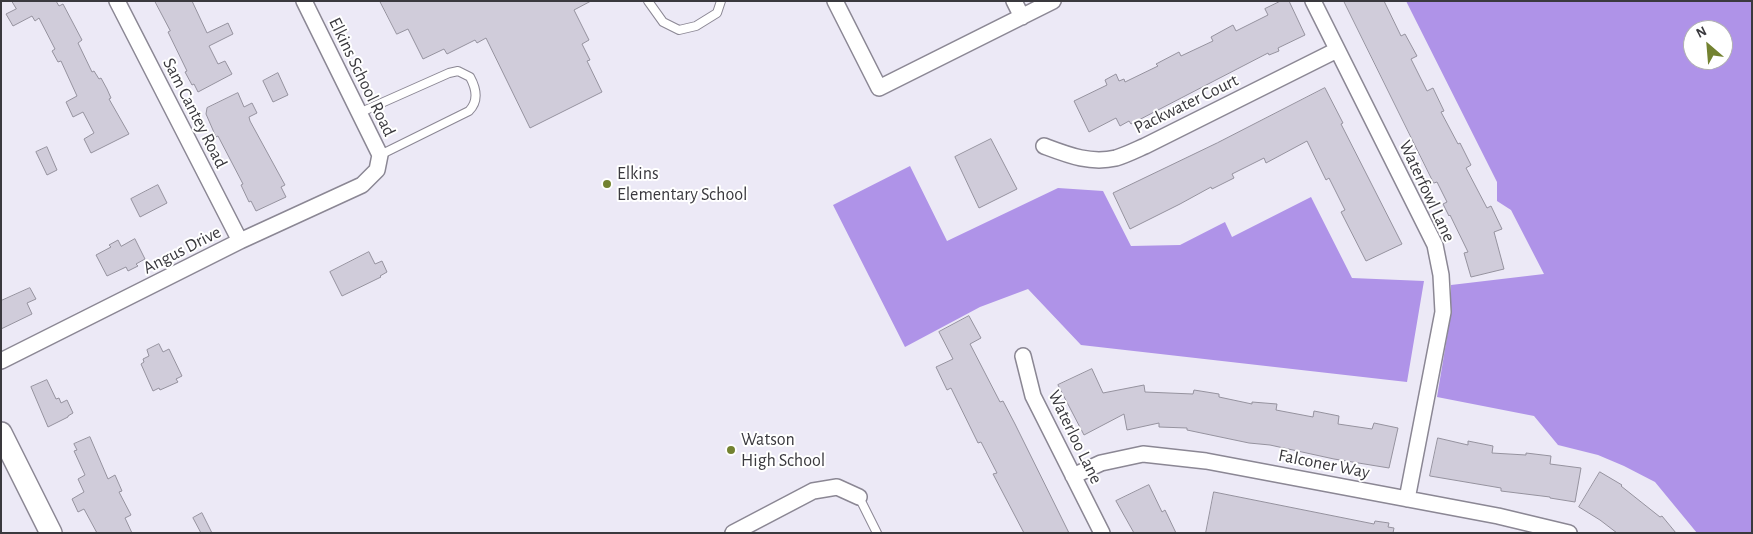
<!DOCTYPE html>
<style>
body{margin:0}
#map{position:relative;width:1753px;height:534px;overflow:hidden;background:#ece9f6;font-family:"Alegreya Sans",sans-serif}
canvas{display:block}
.frame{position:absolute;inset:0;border:2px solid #3a393e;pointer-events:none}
.north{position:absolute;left:1683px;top:20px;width:50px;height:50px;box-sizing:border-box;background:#fff;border:1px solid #b0b0b2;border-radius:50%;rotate:333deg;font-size:14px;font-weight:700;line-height:20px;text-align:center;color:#3a393e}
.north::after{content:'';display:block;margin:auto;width:18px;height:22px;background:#738230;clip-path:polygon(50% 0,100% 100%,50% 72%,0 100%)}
</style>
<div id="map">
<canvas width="1753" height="534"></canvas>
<div class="frame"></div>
<div class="north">N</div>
</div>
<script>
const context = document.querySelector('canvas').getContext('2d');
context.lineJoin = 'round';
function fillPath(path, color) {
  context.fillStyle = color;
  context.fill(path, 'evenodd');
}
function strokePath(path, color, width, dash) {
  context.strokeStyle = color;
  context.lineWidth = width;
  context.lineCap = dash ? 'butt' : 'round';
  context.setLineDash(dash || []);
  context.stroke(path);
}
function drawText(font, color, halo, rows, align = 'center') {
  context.font = font + ' "Alegreya Sans",sans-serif';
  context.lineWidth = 4;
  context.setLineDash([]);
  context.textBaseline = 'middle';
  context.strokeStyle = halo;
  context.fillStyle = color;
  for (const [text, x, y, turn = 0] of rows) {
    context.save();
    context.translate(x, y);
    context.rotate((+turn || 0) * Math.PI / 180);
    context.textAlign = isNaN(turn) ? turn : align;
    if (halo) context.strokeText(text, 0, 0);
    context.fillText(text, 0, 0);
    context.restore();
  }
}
fillPath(new Path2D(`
 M1406,1h346v532h-55l-42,-51 -31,-16 -26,-11 -40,-10 -24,-29 -97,-19 14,-84v-28l93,-11 -33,-64 -14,-9v-19zM1693,30h30v30h-30z
 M910,166l37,75 111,-53 45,3 28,55 49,-1 45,-23 7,15 79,-40 41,81 72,3 -17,101 -326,-37 -53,-56 -48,18 -75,40 -72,-142z`), '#af93e8');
const building = new Path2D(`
 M12,1h44l3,5 4,-2 19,36 -4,3 14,29 2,-1 5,8 2,-1 6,11 4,9 -2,1 20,35 -38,19 -7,-14 10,-6 -11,-21 -10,5 -7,-15 11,-6 -16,-35 -3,1 -6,-11 3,-2 -16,-31 -4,3 -3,-5 -19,10 -7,-12 10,-5z
 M155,1h37l15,32 21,-10 5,11 -24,12 9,18 7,-3 7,13 -34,18 -4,-8 -2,1 -7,-13 2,-1 -19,-39 2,-1z
 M380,1h211l-17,9 15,30 -7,4 8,16 -3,1 15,31 -72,36 -44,-90 -9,5 -2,-3 -28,14 -3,-5 -21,10 -15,-30 -11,5z
 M1281,1h8l16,34 -27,13 1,3 -10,4 -1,-2 -137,71 -2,-3 -9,5 -4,-8 -27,14 -15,-31 33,-16 -2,-5 11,-6 3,7 5,-2 1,3 33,-16 -2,-2 23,-12 2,4 32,-15 -2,-4 22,-12 3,6 32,-16 -3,-6z
 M1344,1h40l17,35 4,-2 12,22 -6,3 16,32 6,-3 11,23 -3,1 17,32 2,-1 11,22 -5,3 21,40 4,-2 11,23 -8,3 10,37 -33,8 -7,-24 4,-1 -18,-37 -1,1 -6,-12 4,-2 -10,-20 -3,1z
 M278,73l10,22 -15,7 -10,-21z
 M1325,88l18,35 -2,1 61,120 -36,17 -25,-49 4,-2 -16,-32 -3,2 -19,-39 -41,22 -2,-5 -32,16 2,4 -22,11 -1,-2 -31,17 -50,25 -17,-36 104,-50z
 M238,93l6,14 8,-4 5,10 -8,4 1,4 35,64 -4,2 5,10 -30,14 -5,-10 -2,1 -8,-17 2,-1 -25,-48 -2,1 -10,-23 1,-6z
 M991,139l26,50 -38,19 -24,-51z
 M47,147l10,23 -10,5 -11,-23z
 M158,185l9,18 -27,14 -9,-18z
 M135,239l10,20 -9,5 2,2 -10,5 -2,-4 -19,9 -11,-21 15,-8 -2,-2 9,-5 3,6z
 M369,252l6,12 7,-3 5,11 -7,4 1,1 -39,19 -12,-24z
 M30,288l6,11 -9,4 5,11 -31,15v-28z
 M969,316l12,22 -11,6 30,58 3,-1 12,23 54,109h-45l-31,-59 4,-1 -16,-31 -3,1 -27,-55 -4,2 -11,-23 17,-8 -14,-27z
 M159,344l4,8 6,-3 13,27 -6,3 2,3 -18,8 -1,-2 -6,3 -12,-27 3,-2 -1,-3 6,-3 -2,-6z
 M1092,369l11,24 41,-8 1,7 48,2 1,-4 25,4v3l33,7v-2l25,2 -1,6 37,7 1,-6 25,5 -1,8 34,5 2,-6 24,5 -9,40 -55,-9 -64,-14 -21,-2 -62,-13v-2l-28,-1v-4l-32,7 -3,-16 -40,21 -26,-50z
 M47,380l9,19 3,-1 2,5 6,-3 6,13 -5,3v1l-20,10 -17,-40z
 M90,437l18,42 7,-4 7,16 -3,1 12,23 -6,3 7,15h-35l-13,-24 -6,3 -6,-13 12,-7 -6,-13 7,-4 -11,-24 3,-1 -3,-6z
 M1438,438l30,7v-4l25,5 -1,7 34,2v-2l25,3 -1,8 31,4 -6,34 -25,-4v-1l-49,-6v-3l-71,-12z
 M1600,472l22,13 -1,1 39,31 2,-1 14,17h-59l-17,-13 -21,-13z
 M1149,485l13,27 3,-2 11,23h-42l-18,-32z
 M1214,492l160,32 1,-3 14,2 -1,4 6,1 -1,5h-187z
 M202,513l10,20h-11l-8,-15z`);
fillPath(building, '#d0ccda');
strokePath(building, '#95929e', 1);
const lane = new Path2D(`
 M648,1l15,21 16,8 17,-4 21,-13 4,-12
 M359,113l90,-40 9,-2 12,6c6,11 9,24 -1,34l-89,44
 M859,497l18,36`);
const street = new Path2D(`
 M117,1l123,240
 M835,1l44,87 174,-87
 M1014,1l8,16
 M1313,1l122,244 6,30 2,37 -36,187
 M1044,146c24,9 46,18 72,12 10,-3 20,-8 29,-12l192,-96
 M1023,356l10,40 69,137
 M1,361l239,-120 122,-56 15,-15 3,-15 -76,-154
 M1073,476l28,-13 42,-9 63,7 292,55 71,17
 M733,533l80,-42 24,-4 22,10`);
const secondary = new Path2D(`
 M1,433l50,100`);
strokePath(lane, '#8b8794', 10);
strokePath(street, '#8b8794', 18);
strokePath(secondary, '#8b8794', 24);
strokePath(lane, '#fff', 8);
strokePath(street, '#fff', 15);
strokePath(secondary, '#fff', 21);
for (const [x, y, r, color] of [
 [607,184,5,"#738230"],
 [731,450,5,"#738230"]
]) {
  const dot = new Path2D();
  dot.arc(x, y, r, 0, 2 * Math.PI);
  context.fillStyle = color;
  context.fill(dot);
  strokePath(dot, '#fff', 2);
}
drawText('18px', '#3a393e', '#fff', [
 ["Elkins School Road",362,77,64],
 ["Packwater Court",1186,104,-26],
 ["Sam Cantey Road",195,113,63],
 ["Waterfowl Lane",1427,191,65],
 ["Angus Drive",182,250,-27],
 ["Waterloo Lane",1075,437,64],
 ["Falconer Way",1324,464,11]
]);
drawText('18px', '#3a393e', '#fff', [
 ["Elkins",617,174],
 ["Elementary School",617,195],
 ["Watson",741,440],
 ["High School",741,461]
], 'left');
</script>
